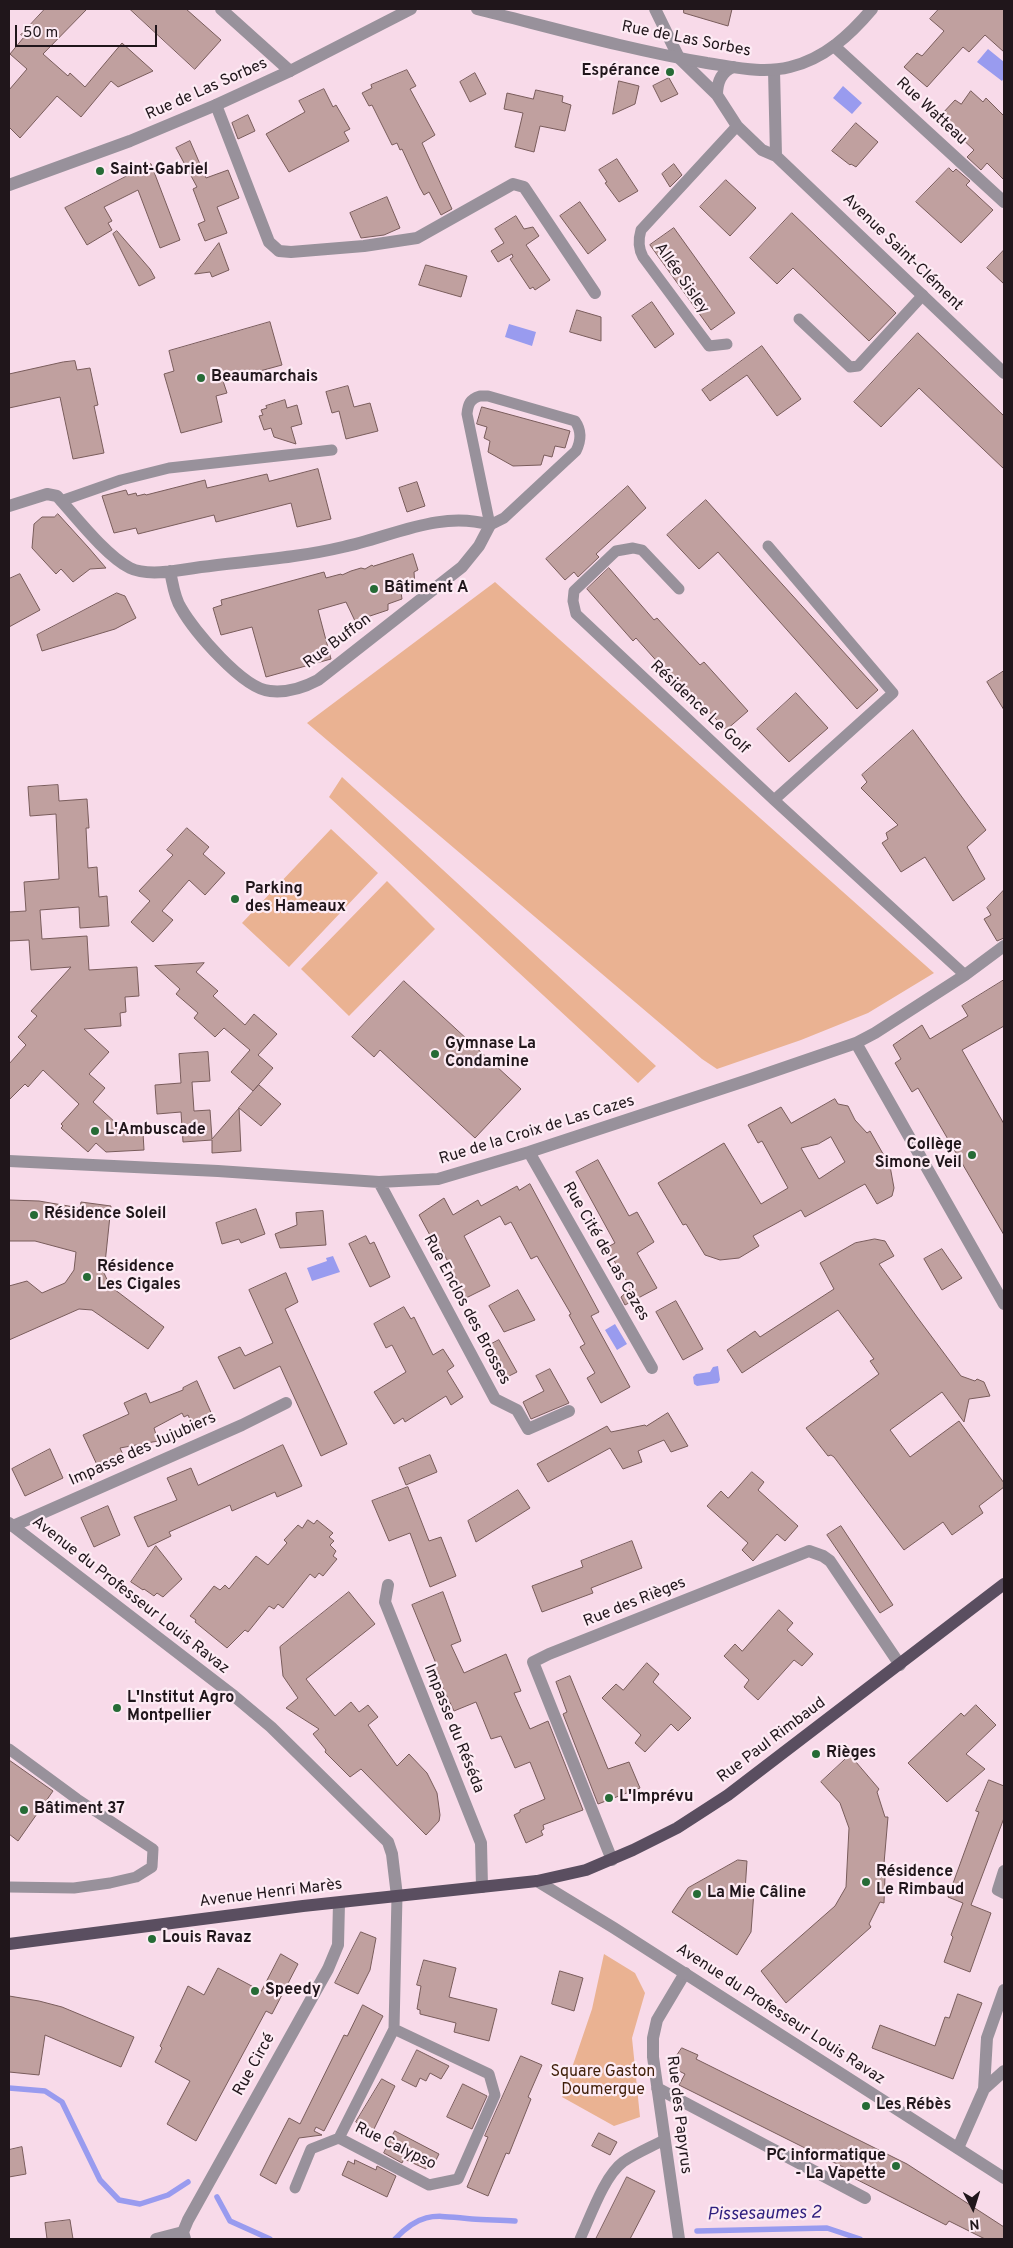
<!DOCTYPE html>
<meta charset="utf-8">
<style>
body{margin:0}
#map{position:relative;width:1013px;height:2248px;overflow:hidden;background:#f8dae9;font-family:Overpass,sans-serif}
canvas{display:block}
.frame{position:absolute;inset:0;border:10px solid #20161b;pointer-events:none}
.north{position:absolute;left:948px;top:2183px;width:50px;height:50px;-webkit-text-stroke:4px #fdebf4;paint-order:stroke;rotate:175deg;font-size:14px;font-weight:700;line-height:20px;text-align:center;color:#20161b}
.north::after{content:'';display:block;margin:auto;width:18px;height:22px;background:#20161b;clip-path:polygon(50% 0,100% 100%,50% 72%,0 100%)}
.scale{position:absolute;left:15px;top:25px;width:142px;height:22px;box-sizing:border-box;border:2px solid #20161b;border-top:0;padding-left:6px;font-size:15px;line-height:18px;white-space:nowrap;color:#20161b;-webkit-text-stroke:4px #fdebf4;paint-order:stroke}
</style>
<div id="map">
<canvas width="1013" height="2248"></canvas>
<div class="frame"></div>
<div class="north">N</div>
<div class="scale">50 m</div>
</div>
<script>
const context = document.querySelector('canvas').getContext('2d');
context.lineJoin = 'round';
function fillPath(path, color) {
  context.fillStyle = color;
  context.fill(path, 'evenodd');
}
function strokePath(path, color, width, dash) {
  context.strokeStyle = color;
  context.lineWidth = width;
  context.lineCap = dash ? 'butt' : 'round';
  context.setLineDash(dash || []);
  context.stroke(path);
}
function drawText(font, color, halo, rows, align = 'center') {
  context.font = font + ' Overpass,sans-serif';
  context.lineWidth = 4.5;
  context.setLineDash([]);
  context.textBaseline = 'middle';
  context.strokeStyle = halo;
  context.fillStyle = color;
  for (const [text, x, y, turn = 0] of rows) {
    context.save();
    context.translate(x, y);
    context.rotate((+turn || 0) * Math.PI / 180);
    context.textAlign = isNaN(turn) ? turn : align;
    if (halo) context.strokeText(text, 0, 0);
    context.fillText(text, 0, 0);
    context.restore();
  }
}
fillPath(new Path2D(`
 M495,582l439,391 -66,40 -67,27 -84,29 -15,-10 -395,-336z
 M342,777l314,289 -18,17 -309,-286z
 M331,829l47,44 -89,94 -47,-44z
 M387,881l48,48 -86,87 -48,-47z
 M604,1954l31,19 10,20 -13,45 8,79 -26,9 -52,-29 30,-88z`), '#eab292');
fillPath(new Path2D(`
 M988,49l16,13v16l-2,3 -25,-19z
 M843,86l19,17 -10,11 -19,-16z
 M509,324l27,8 -4,14 -27,-9z
 M333,1256l7,16 -28,9 -5,-13 20,-7 -1,-3z
 M615,1324l12,20 -10,6 -12,-20z
 M718,1366l2,14 -2,3 -21,3 -3,-2 -1,-7 3,-3 14,-2 3,-5z`), '#999bef');
strokePath(new Path2D(`
 M9,2088l36,3 17,11 38,78 19,20 21,4 28,-9 20,-13
 M217,2197l13,24 40,18
 M697,2231l130,-3 33,11
 M395,2239c27,-29 42,-23 77,-20 14,1 29,1 43,2`), '#999bef', 5.5);
const building = new Path2D(`
 M45,9h42l-44,45 25,22 2,-3 15,14 37,-44 31,28 -35,16 -7,-6 -30,36 -24,-21 -37,42 -11,-11v-37l18,-21 -17,-15 14,-17 -3,-2z
 M130,9h56l35,31 -26,29z
 M684,9h48l-4,17 -44,-13z
 M939,9h65v43l-19,-17 -16,17 -6,-5 -36,40 -23,-20 13,-14 5,3 22,-25 -14,-12z
 M407,70l9,16 -6,3 25,46 -13,8 30,66 -11,6 -12,-23 -5,3 -4,-7 -18,-39 -2,1 -3,-7 -5,2 -20,-40 -3,1 -7,-13 10,-5 -1,-3z
 M475,73l11,21 -16,8 -10,-20z
 M669,78l9,16 -17,8 -8,-16z
 M619,81l20,5 -4,18 -22,10z
 M324,89l9,18 3,-2 14,24 -6,3 5,9 -60,31 -23,-38 39,-22 -6,-11z
 M536,90l27,6 -1,6 9,3 -6,26 -25,-5 -6,26 -19,-5 8,-34 -19,-4 3,-16 26,6z
 M971,91l12,11 3,-4 18,18v64l-17,-17 -6,7 -14,-13 7,-7 -29,-27 2,-2 -6,-6 14,-15 6,4z
 M248,115l7,16 -17,8 -6,-16z
 M856,123l22,19 -22,25 -5,-3 -1,1 -18,-14z
 M190,141l16,37 22,-8 11,28 -22,9 10,26 -22,8 -7,-17 7,-3 -12,-32 4,-2 -21,-39z
 M617,159l21,32 -19,11 -14,-19 2,-1 -8,-12z
 M151,164l29,76 -20,8 -22,-58 -34,17 8,14 -4,2 4,7 -25,15 -22,-37z
 M674,164l8,11 -12,12 -8,-13z
 M949,168l4,4 3,-3 14,12 -4,4 27,25 -32,33 -45,-41z
 M726,180l30,28 -26,28 -30,-29z
 M387,197l13,31 -16,7 -23,3 -11,-25z
 M580,202l26,38 -18,14 -28,-38z
 M792,213l104,100 -27,28 -76,-73 -16,16 -27,-26z
 M516,216l8,13 9,-2 6,9 -13,9 24,35 -15,10 -2,-3 -3,2 -20,-30 3,-2 -1,-3 -14,8 -7,-11 13,-8 -9,-14z
 M674,228l61,85 -24,17 -61,-85z
 M117,231l33,38 5,9 -16,8 -26,-52z
 M219,243l10,27 -17,7 -2,-5 -15,2z
 M1004,250v34l-17,-16z
 M426,265l41,11 -6,21 -42,-12z
 M652,302l22,32 -19,14 -23,-32z
 M577,310l24,7v24l-31,-9z
 M270,322l12,43 -59,16 4,12 -11,3 6,26 -41,11 -17,-59 10,-3 -5,-20z
 M918,333l86,83v53l-85,-81 -38,39 -27,-25z
 M762,346l39,53 -24,17 -30,-41 -37,26 -8,-11z
 M75,361l2,9 13,-2 8,37 -4,1 10,47 -31,6 -13,-62 -51,11v-34l54,-12z
 M348,386l6,21 16,-4 8,28 -32,8 -7,-28 -7,2 -6,-21z
 M285,400l2,8 10,-3 5,19 -11,3 5,17 -22,-7 -3,-9 -7,2 -5,-14 4,-1 -2,-5 6,-2 -1,-2z
 M482,407l88,24 -5,17 -10,-2 -3,11 -8,-2 -3,10 -28,1 -25,-14 2,-11 -6,-3 3,-11 -10,-3z
 M318,469l13,50 -34,8 -6,-24 -75,19 -2,-7 -76,19 -2,-6 -22,5 -12,-37 24,-6 2,5 8,-2 1,3 8,-2 1,1 59,-15 2,8 60,-14 2,7z
 M417,482l8,24 -18,6 -8,-24z
 M628,486l18,22 -50,46 3,3 -21,20 -4,-5 -9,8 -19,-21z
 M706,500l172,190 -21,19 -139,-157 -19,17 -32,-34z
 M58,514l30,33 18,21 -16,1 -17,13 -12,-13 -5,5 -24,-26 2,-24 8,-7h12z
 M413,554l5,16 -4,2 1,15 -14,5 1,7 -14,5v6l-33,11 -9,-19 -28,8 13,49 -65,18 -14,-50 -31,8 -8,-27 9,-3 -1,-5 103,-28 2,6 15,-4 1,1 9,-4 10,-3 4,1 7,-4 1,1z
 M609,568l45,52 3,-2 43,47 4,-3 44,49 -22,19 -43,-47 -4,3 -43,-48 -3,3 -46,-52z
 M20,574l20,36 -31,17v-48z
 M117,593l8,3 11,22 -21,11 -73,22 -5,-16z
 M1004,671v39l-17,-28z
 M796,693l32,35 -39,34 -32,-33z
 M913,730l73,100 -19,17 18,32 -32,22 -28,-44 -24,15 -19,-29 6,-4 -2,-6 12,-8 -37,-37 6,-6 -5,-7z
 M58,785l1,16 28,-2 2,29h-3l2,40 9,-1 2,30 8,-1 2,30 -29,2 -1,-21 -39,3 2,29 45,-3 2,34 48,-3 2,29 -14,1 1,15 -6,1 1,13 -37,3 25,23 -20,22 16,14 -12,14 35,32 15,-1 1,17 -38,2 -10,-9 -8,9 -27,-24 2,-2 -2,-2 18,-20 -36,-34 -15,17 -3,-3 -16,16v-36l17,-19 -8,-8 19,-21 -6,-5 40,-44 -40,3 -2,-30 -20,1v-29l17,-1 -2,-29 35,-3 -3,-65 -26,2 -2,-29z
 M187,828l22,19 -6,7 22,19 -20,22 -16,-15 -27,31 11,9 -20,22 -22,-20 19,-21 -11,-10 34,-36 -6,-5z
 M1004,890v48l-7,3 -13,-22 7,-4 -4,-7z
 M204,963l-8,9 22,19 -5,5 32,29 9,-11 23,20 -19,21 15,13 -20,23 -22,-19 19,-22 -26,-22 -9,9 -21,-19 4,-5 -22,-19 4,-5 -25,-23z
 M1004,980v46l-42,24 42,74v111l-86,-147 -6,4 -17,-29 6,-4 -8,-14 29,-20 8,14 38,-23 -6,-10z
 M404,981l117,108 -46,49 -95,-88 -6,7 -22,-20z
 M208,1052l2,29 -18,1 2,29 16,-1 2,29 27,-31 2,43 -29,2v-13l-29,2 -2,-30 -24,2 -2,-29 26,-2 -2,-29z
 M259,1085l22,19 -20,22 -22,-18z
 M835,1099l3,5 10,2 7,14 12,13 3,-2 20,35 4,22 -2,8 -15,8 -12,-20 -60,33 -4,-7 -48,26 6,10 -20,12 -19,2 -15,-5 -19,-31 -3,1 -25,-42 66,-40 37,61 27,-16 -26,-47 -4,2 -10,-18 33,-18 10,16zM831,1137l14,25 -26,17 -18,-31 17,-4z
 M598,1160l31,56 8,-4 17,30 -17,11 20,35 -32,17 -4,-8 10,-9 -25,-40 9,-5 -39,-71z
 M530,1184l69,128 -8,4 39,71 -29,16 -14,-25 8,-5 -15,-26 5,-3 -16,-29 2,-1 -34,-58 -6,3 -20,-37 -6,3 -5,-9 -36,20 26,50 -24,12 -25,-50 -3,2 -19,-35 25,-17 9,17 25,-15 3,6 36,-20 2,4z
 M9,1200l30,1 41,7 1,-6 30,4 -7,67 6,13 54,41 -16,22 -56,-39 -13,-1 -70,31v-54l18,-5 15,12 23,-10 9,-13 2,-18 -41,-11h-26z
 M256,1209l9,25 -24,9 -2,-4 -17,5 -6,-21z
 M323,1211l3,34 -46,3 -5,-14 22,-9 -1,-12z
 M366,1236l4,8 4,-2 16,35 -20,10 -21,-43z
 M875,1239l10,2 9,15 -15,8 38,53 44,59 14,5 2,-2 7,3 6,14 -21,3 -5,23 -22,-30 -52,38 20,27 49,-36 45,62v4l-25,19 4,7 -31,22 -9,-13 -39,28 -70,-93 -3,-2 -3,1 -22,-28 73,-54 -9,-13 4,-2 -36,-49 -96,63 -15,-23 28,-19 5,6 74,-48 -14,-26 35,-20z
 M942,1249l20,29 -20,12 -18,-31z
 M286,1273l12,29 -13,7 62,135 -26,12 -41,-90 -46,23 -16,-32 22,-10 5,9 28,-13 -24,-53z
 M518,1290l17,30 -31,12 -15,-26z
 M676,1301l27,48 -20,11 -27,-48z
 M404,1307l7,12 3,-2 19,38 10,-6 11,17 -7,5 16,26 -12,8 -5,-9 -41,26 -2,-4 -9,6 -20,-32 32,-20 -14,-27 -6,3 -12,-24z
 M499,1340l18,32 -16,8 -17,-32z
 M550,1369l19,34 -38,16 -8,-17 21,-11 -8,-15z
 M197,1381l16,36 -20,9 -5,-11 -4,2 -2,-4 -28,15 4,13 -38,7 4,9 -25,12 -16,-34 46,-21 -5,-11 22,-10 4,10 33,-13v-2z
 M668,1413l20,33 -17,6 -7,-12 -26,11 4,11 -19,7 -13,-21 -62,34 -11,-18 70,-38 4,6 34,-7 1,1z
 M283,1445l19,41 -25,11 -2,-5 -43,19 -2,-6 -61,27 2,4 -23,11 -14,-30 43,-17 -10,-22 24,-10 7,17z
 M50,1449l13,29 -38,18 -13,-27z
 M430,1455l7,17 -31,13 -7,-17z
 M752,1472l12,10 -6,8 40,36 -13,15 -8,-7 -24,27 -11,-11 6,-7 -41,-37 14,-15 7,7z
 M408,1487l21,54 12,-4 15,39 -26,11 -20,-54 -21,8 -17,-40z
 M518,1490l12,18 -54,34 -8,-21z
 M108,1506l12,29 -26,12 -13,-29z
 M308,1520l6,4 3,-4 16,13 -4,4 5,4 -4,4 6,6 -3,5 4,3 -14,17 -4,-3 -4,5 -5,-4 -27,34 -5,-4 -4,5 -5,-3 -21,26 -3,-2 -18,18 -32,-26 1,-2 -6,-4 24,-30 6,4 5,-5 4,4 27,-33 12,9 19,-22 -3,-3 14,-15 4,3z
 M841,1526l52,79 -13,8 -53,-78z
 M632,1541l10,27 -51,20 2,5 -51,19 -10,-26 51,-19 -2,-6z
 M156,1546l26,33 -19,18 -6,-4 -3,3 -10,-7 -1,1 -12,-8z
 M349,1592l26,32 -69,55 29,37 16,-14 8,10 9,-7 10,12 -10,8 29,41 12,-12 18,19 10,20 3,22 -1,6 -13,14 -65,-66 -11,8 -25,-25 1,-2 -13,-16 6,-5 -33,-21 12,-10 -15,-22 -3,-29z
 M443,1592l18,49 -10,4 13,28 42,-19 15,37 -7,2 16,36 18,-8 35,89 -40,15 1,4 -3,2 2,4 -17,8 -12,-28 6,-3v-2l25,-11 -15,-37 -15,6 -14,-32 -10,3 -15,-37 -22,9 -21,-44 4,-1 -25,-61z
 M779,1610l14,13 -6,7 26,24 -11,12 -8,-6 -36,40 -14,-13 5,-7 -25,-24 11,-12 7,7z
 M647,1663l12,11 -6,8 38,36 -13,13 -7,-7 -26,28 -10,-9 6,-8 -39,-37 14,-14 7,6z
 M570,1676l38,93 21,-7 11,26 -42,16 -35,-90 4,-2 -11,-30z
 M976,1705l20,20 -30,29 19,15 -38,33 -39,-39 53,-50 3,3z
 M850,1755l29,34 -2,3 8,25h3l-5,58 2,1 -1,27 -4,-1 -11,22 2,3 -85,76 -25,-32 74,-65 11,-19 3,-59 -9,-25 -19,-21z
 M9,1760l44,31 -35,50 -9,-7z
 M989,1780l15,6v32l-33,87 20,8 -21,59 -26,-10 9,-25 -2,-2 12,-32 -15,-6 31,-85 -3,-1z
 M738,1860l9,1 -2,30h9l-3,41 -14,23 -65,-43 16,-24z
 M361,1932l15,6 -6,32 -12,24 -23,-11z
 M281,1954l17,10 -26,50 -6,-3 -70,130 -29,-17 23,-43 -35,-19 7,-14 -2,-2 28,-60 16,9 14,-27 43,23z
 M424,1960l32,8 -7,29 48,12 -8,32 -35,-9 2,-9 -36,-9v-4l-3,-1 4,-23 -4,-1z
 M560,1971l23,7 -9,33 -22,-7z
 M958,1994l24,9 -29,76 -81,-31 8,-23 55,21 10,-29 4,1z
 M9,1996l30,5 23,6 72,30 -13,30 -76,-32 -6,40 -30,-3z
 M363,2005l20,11 -59,115 -8,-4 -2,4 8,4 -23,3 -23,46 -16,-9 10,-20 19,-37 11,6 44,-89 3,1z
 M682,2048l16,7 -2,4 211,105 97,63v12h-19l-36,-18 -3,4 -102,-52 3,-4 -168,-84 6,-11 -12,-6 2,-10z
 M417,2050l32,16 -8,13 -11,-6 -4,8 -6,-3 -4,9 -14,-7z
 M521,2056l21,9 -14,32 3,2 -22,55 -3,-1 -18,43 -21,-9 21,-50 -3,-1z
 M382,2079l13,7 -22,45 -17,-9z
 M463,2084l24,12 -15,33 -25,-12z
 M395,2131l44,23 -7,14 -5,-3 -1,4 -22,-10 -2,4 -18,-10z
 M599,2133l18,9 -7,13 -18,-9z
 M22,2147l4,27 -17,3v-27z
 M355,2160l21,10 1,-4 19,10 -9,21 -45,-22 6,-14 6,3z
 M627,2177l28,14 -25,48h-34z
 M70,2220l3,19h-26l-2,-16z`);
fillPath(building, '#c0a09f');
strokePath(building, '#795c5b', 1);
strokePath(new Path2D(`
 M799,319l51,48 8,-1 65,-71
 M727,344l-18,2 -66,-89c-5,-9 -5,-17 -2,-27l96,-104
 M480,396h8l87,25c7,10 6,20 1,30l-72,67 -14,7 -23,-111c1,-10 3,-15 13,-18z
 M61,501l60,-21 48,-12 163,-18
 M768,546l125,147 -119,107
 M679,589l-37,-39 -9,-2 -17,3 -42,40 -1,10 3,13 198,186 191,175
 M9,1749l68,50 76,50 -1,18 -16,10 -26,6 -36,5 -65,-1
 M394,2029l-55,109 90,47 29,-6 37,-84 -6,-21 -95,-45 3,-133
 M295,2188l16,-39 28,-11
 M580,2239c10,-21 24,-63 43,-77 13,-9 28,-15 41,-22`), '#98919b', 11);
strokePath(new Path2D(`
 M221,9l69,62
 M655,9l24,49 38,37 20,31 25,24 14,6 228,217
 M834,46l170,156
 M774,70l2,86
 M717,95c0,-12 4,-23 16,-28
 M216,105l53,137 10,9 12,1 73,-6 53,-8 96,-54 11,3 71,106
 M9,506l38,-12 10,2c19,21 49,60 73,72 18,9 51,2 71,-1 47,-6 96,-9 142,-20 48,-10 97,-37 147,-22l-11,21 -17,21 -144,113c-15,8 -30,13 -48,11 -27,-2 -76,-60 -89,-83 -7,-11 -8,-24 -11,-37
 M856,1043l148,261
 M529,1152l123,216
 M9,1161l209,10 161,11 59,-3 91,-27 222,-73 105,-36 19,-10 90,-58 39,-29
 M379,1182l116,217 22,11 11,19 41,-18
 M13,1526l229,-101 44,-22
 M388,1585l-3,17 96,241 1,44
 M612,1860l-79,-198 16,-8 260,-103 14,5 7,5 70,104
 M1004,1871l-6,19 6,3
 M657,2088l208,110
 M984,2089l3,-51 17,-48
 M958,2148l26,-59 20,-18
 M156,2239l27,-7
 M185,2239l-2,-7 5,-12 140,-251 10,-24 1,-42
 M679,2239l-26,-182v-19l4,-18 28,-47`), '#98919b', 12);
strokePath(new Path2D(`
 M477,9c76,19 153,41 230,54 28,4 55,11 83,4 34,-8 60,-32 82,-58
 M9,185l121,-44 86,-36 74,-34 121,-62
 M9,1523l225,173 37,31 117,115 4,12 5,42
 M537,1881l77,47 390,250`), '#98919b', 12);
strokePath(new Path2D(`
 M9,1944l294,-38 234,-25 49,-11 47,-20 44,-22 51,-33 276,-211`), '#5a4e60', 12);
for (const [x, y, r, color] of [
 [670,72,5,"#266b36"],
 [100,171,5,"#266b36"],
 [201,378,5,"#266b36"],
 [374,589,5,"#266b36"],
 [235,899,5,"#266b36"],
 [435,1054,5,"#266b36"],
 [95,1131,5,"#266b36"],
 [972,1155,5,"#266b36"],
 [34,1215,5,"#266b36"],
 [87,1277,5,"#266b36"],
 [117,1708,5,"#266b36"],
 [816,1754,5,"#266b36"],
 [609,1798,5,"#266b36"],
 [24,1810,5,"#266b36"],
 [866,1882,5,"#266b36"],
 [697,1894,5,"#266b36"],
 [152,1939,5,"#266b36"],
 [255,1991,5,"#266b36"],
 [866,2106,5,"#266b36"],
 [896,2166,5,"#266b36"]
]) {
  const dot = new Path2D();
  dot.arc(x, y, r, 0, 2 * Math.PI);
  context.fillStyle = color;
  context.fill(dot);
  strokePath(dot, '#fdebf4', 2);
}
drawText('16px', '#20161b', '#fdebf4', [
 ["Rue de Las Sorbes",686,40,11],
 ["Rue de Las Sorbes",207,90,-24],
 ["Rue Watteau",931,112,43],
 ["Avenue Saint-Clément",902,253,44],
 ["Allée Sisley",681,279,55],
 ["Rue Buffon",338,642,-37],
 ["Résidence Le Golf",699,708,43],
 ["Rue de la Croix de Las Cazes",537,1131,-17],
 ["Rue Cité de Las Cazes",605,1252,60],
 ["Rue Enclos des Brosses",466,1310,62],
 ["Impasse des Jujubiers",143,1450,-24],
 ["Avenue du Professeur Louis Ravaz",130,1596,38],
 ["Rue des Rièges",635,1603,-22],
 ["Impasse du Réséda",453,1729,68],
 ["Rue Paul Rimbaud",772,1741,-37],
 ["Avenue Henri Marès",271,1894,-7],
 ["Avenue du Professeur Louis Ravaz",780,2015,33],
 ["Rue Circé",255,2065,-61],
 ["Rue des Papyrus",678,2115,83],
 ["Rue Calypso",395,2147,26]
]);
drawText('bold 16px', '#20161b', '#fdebf4', [
 ["Espérance",660,72,"right"],
 ["Saint-Gabriel",110,171],
 ["Beaumarchais",211,378],
 ["Bâtiment A",384,589],
 ["Parking",245,890],
 ["des Hameaux",245,908],
 ["Gymnase La",445,1045],
 ["Condamine",445,1063],
 ["L'Ambuscade",105,1131],
 ["Collège",962,1146,"right"],
 ["Simone Veil",962,1164,"right"],
 ["Résidence Soleil",44,1215],
 ["Résidence",97,1268],
 ["Les Cigales",97,1286],
 ["L'Institut Agro",127,1699],
 ["Montpellier",127,1717],
 ["Rièges",826,1754],
 ["L'Imprévu",619,1798],
 ["Bâtiment 37",34,1810],
 ["Résidence",876,1873],
 ["Le Rimbaud",876,1891],
 ["La Mie Câline",707,1894],
 ["Louis Ravaz",162,1939],
 ["Speedy",265,1991],
 ["Les Rébès",876,2106],
 ["PC informatique",886,2157,"right"],
 ["- La Vapette",886,2175,"right"]
], 'left');
drawText('16px', '#401f09', '#fdebf4', [
 ["Square Gaston",603,2073],
 ["Doumergue",603,2091]
]);
drawText('italic 18px', '#2f1f7e', '#fdebf4', [
 ["Pissesaumes 2",764,2215,-1]
]);
</script>
